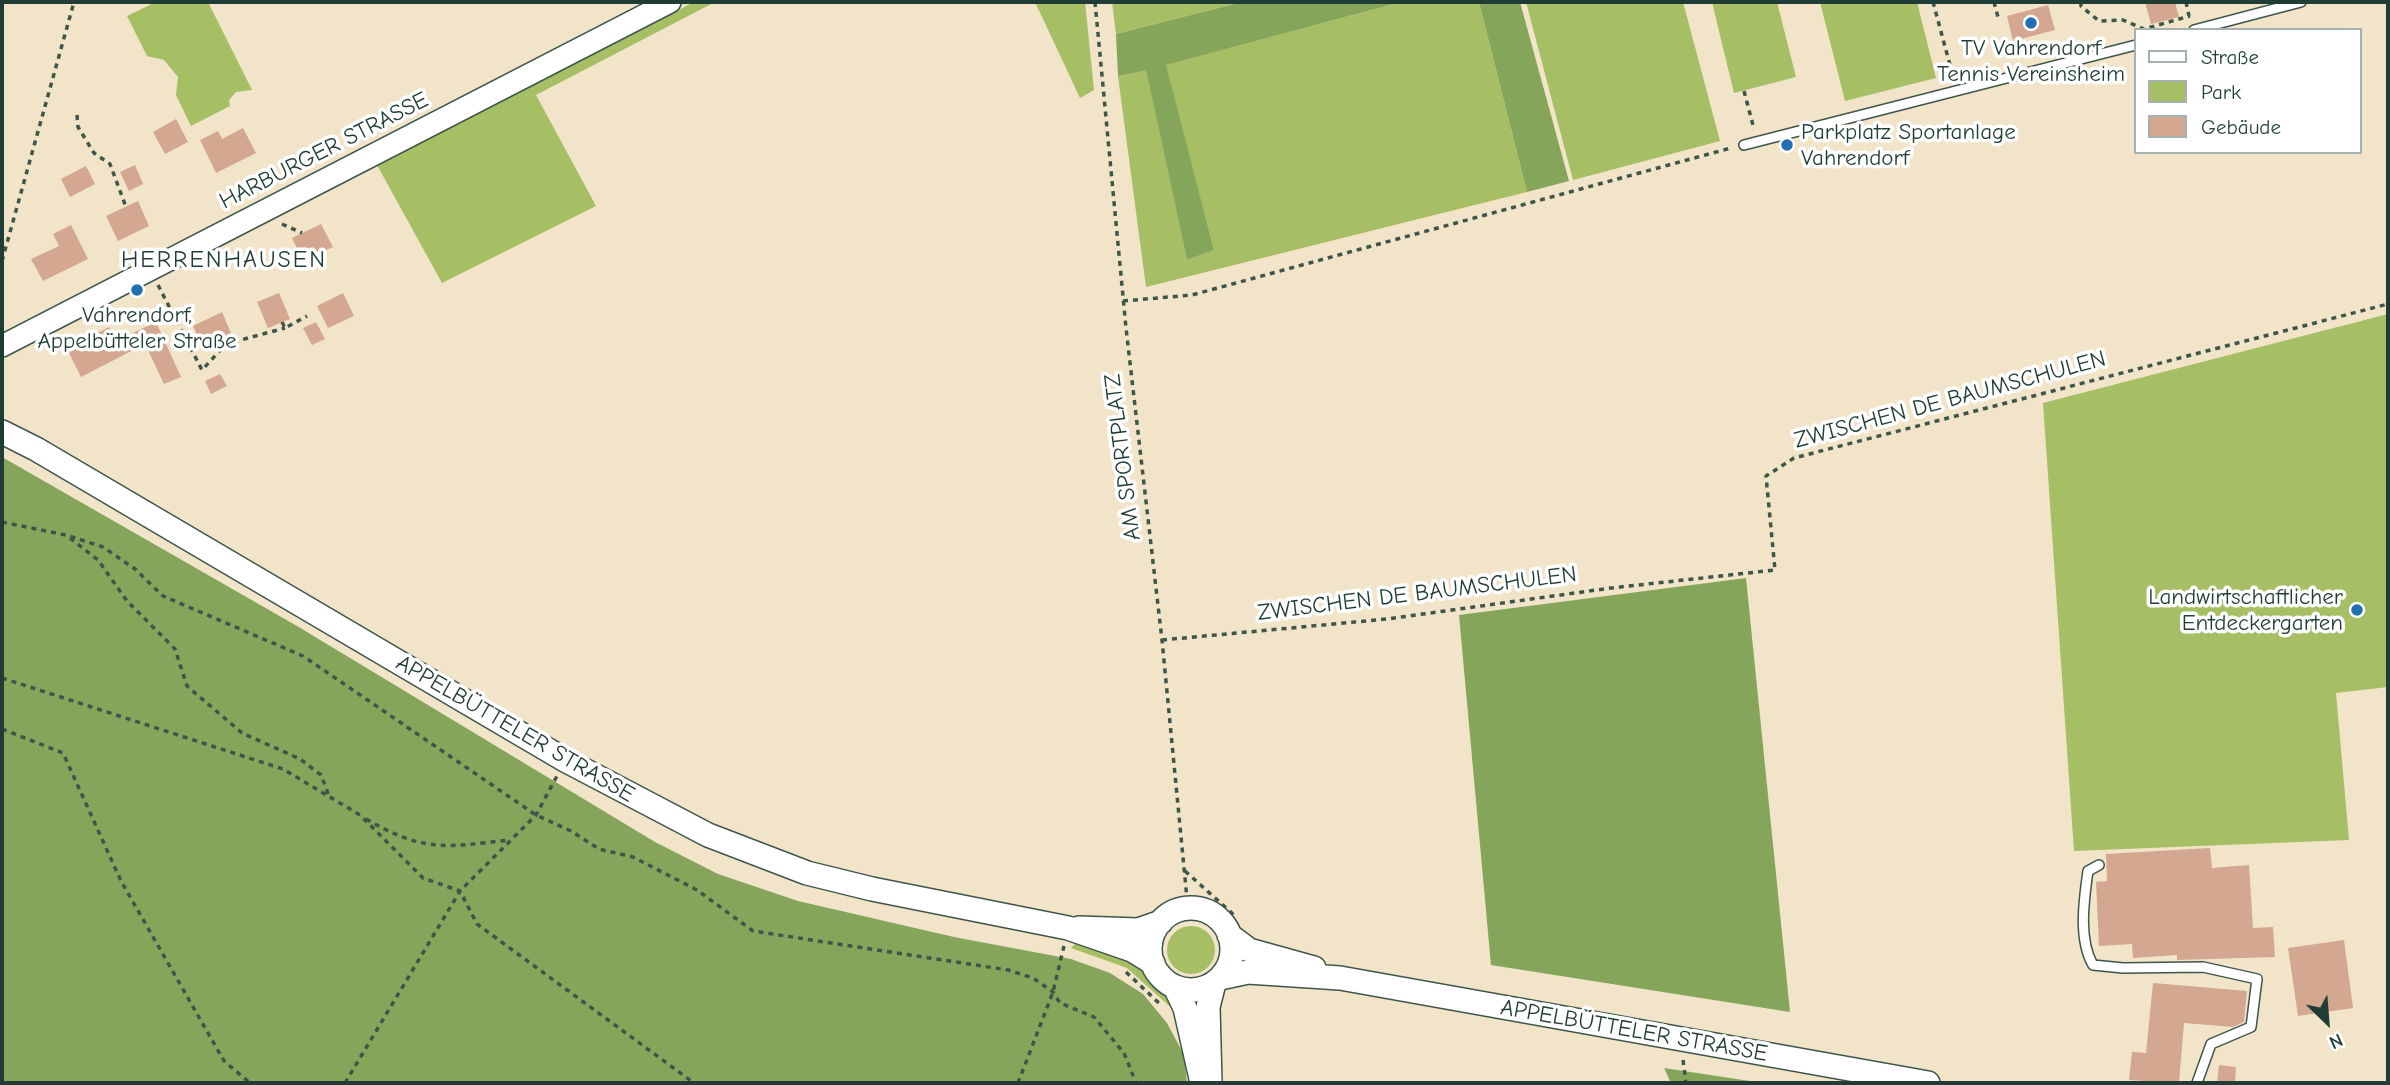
<!DOCTYPE html>
<meta charset="utf-8">
<style>
body{margin:0}
#map{position:relative;width:2390px;height:1085px;overflow:hidden;background:#f1e4c9;font-family:"Comic Neue",sans-serif}
canvas{display:block}
.frame{position:absolute;inset:0;border:4px solid #1f3d34;pointer-events:none}
.legend{position:absolute;left:2134px;top:28px;width:228px;height:126px;box-sizing:border-box;background:#fff;border:2px solid #a5b1ae;margin:0;padding:9px 12px;list-style:none;font-size:21px;color:#1f3d34}
.legend li{display:flex;align-items:center;gap:14px;height:35px}
.legend b{width:35px;border:2px solid #a5b1ae}
.north{position:absolute;left:2292px;top:987px;width:70px;height:70px;-webkit-text-stroke:5px #fff;paint-order:stroke;rotate:155deg;font-size:19px;font-weight:700;line-height:28px;text-align:center;color:#1f3d34}
.north::after{content:'';display:block;margin:auto;width:24px;height:32px;background:#1f3d34;clip-path:polygon(50% 0,100% 100%,50% 72%,0 100%)}
</style>
<div id="map">
<canvas width="2390" height="1085"></canvas>
<div class="frame"></div>
<ul class="legend">
<li><b style="height:9px;background:#fff"></b>Straße</li>
<li><b style="height:19px;background:#a6be64"></b>Park</li>
<li><b style="height:19px;background:#d3a790"></b>Gebäude</li>
</ul>
<div class="north">N</div>
</div>
<script>
const context = document.querySelector('canvas').getContext('2d');
context.lineJoin = 'round';
function fillPath(path, color) {
  context.fillStyle = color;
  context.fill(path, 'evenodd');
}
function strokePath(path, color, width, dash) {
  context.strokeStyle = color;
  context.lineWidth = width;
  context.lineCap = dash ? 'butt' : 'round';
  context.setLineDash(dash || []);
  context.stroke(path);
}
function drawText(font, color, halo, rows, align = 'center') {
  context.font = font + ' "Comic Neue",sans-serif';
  context.lineWidth = 7;
  context.setLineDash([]);
  context.textBaseline = 'middle';
  context.strokeStyle = halo;
  context.fillStyle = color;
  for (const [text, x, y, turn = 0] of rows) {
    context.save();
    context.translate(x, y);
    context.rotate((+turn || 0) * Math.PI / 180);
    context.textAlign = isNaN(turn) ? turn : align;
    if (halo) context.strokeText(text, 0, 0);
    context.fillText(text, 0, 0);
    context.restore();
  }
}
fillPath(new Path2D(`
 M156,2h52l44,88 -16,2 -7,8 1,6 -39,20 -15,-31 2,-18 -14,-17 -17,-4 -20,-40z
 M694,2h21l-179,93 60,111 -154,77 -65,-118z
 M1035,2h50l9,88 -14,8z
 M1112,2h130l-126,32z
 M1401,2h78l48,190 -381,95 -28,-211 28,-7 41,191 27,-10 -49,-185z
 M1526,2h157l37,139 -147,39z
 M1712,2h65l19,75 -62,16z
 M1820,2h97l19,76 -91,23z
 M2388,314v373l-52,6 13,147 -275,11 -31,-448z
 M1167 950a24 24 0 1 1 48 0a24 24 0 1 1-48 0Z
 M1077,942c40,10 85,28 99,70l-49,-44 -56,-20z`), '#a6be64');
fillPath(new Path2D(`
 M1242,2h159l-235,63 48,185 -27,10 -41,-190 -28,6 -2,-42z
 M1479,2h41l49,179 -42,11z
 M2,457l295,169 358,216 63,32 80,27 156,36 117,22 39,14 33,21 24,29 17,32 3,28h-1185z
 M1746,578l44,434 -299,-47 -32,-350z
 M1664,1068l99,15h-92z`), '#84a55a');
fillPath(new Path2D(`
 M2145,2h30l4,15 -28,7z
 M2048,5l7,25 -42,11 -6,-25z
 M176,119l12,23 -23,12 -12,-22z
 M243,128l13,25 -40,20 -16,-33 18,-9 4,8z
 M135,165l8,19 -14,7 -9,-19z
 M86,166l9,18 -25,13 -9,-18z
 M138,201l11,25 -31,15 -12,-25z
 M321,224l12,23 -30,14 -11,-23z
 M71,225l17,34 -45,22 -12,-22 28,-13 -6,-12z
 M279,293l11,26 -22,9 -11,-26z
 M343,293l11,23 -26,12 -11,-22z
 M222,312l11,26 -29,13 -11,-25z
 M156,322l25,55 -17,7 -19,-40 -64,33 -14,-28 42,-22 7,14z
 M316,322l9,17 -13,6 -9,-17z
 M220,374l7,12 -16,8 -6,-13z
 M2210,848l2,20 37,-3 4,63 20,-1 2,30 -98,3v-5l-44,3 -1,-14 -33,2 -3,-64 11,-1 -1,-27z
 M2344,940l9,68 -55,8 -10,-68z
 M2153,983l94,8 -3,31 -11,5 -49,-4 -5,60 -50,-3 3,-28 14,1z
 M2219,1065l17,2 -1,16h-18z`), '#d3a790');
const service = new Path2D(`
 M2194,30l107,-28
 M1744,145l392,-100
 M2099,865l-11,6c-4,29 -10,68 5,94l30,3 80,-1 54,12 -6,48 -40,17 -14,39`);
const tertiary = new Path2D(`
 M2,346l668,-344`);
const secondary = new Path2D(`
 M2,432l34,17 529,311 143,75 99,38 65,16 196,39 64,22 21,13
 M1150 949a41 41 0 1 1 82 0a41 41 0 1 1-82 0Z
 M1079,928l59,2 23,-8
 M1229,935l20,15 65,18
 M1220,978l28,-6 92,6 588,105
 M1175,987l10,21 17,75
 M1210,1083l-2,-76 6,-24`);
strokePath(service, '#3e564a', 12);
strokePath(tertiary, '#3e564a', 24);
strokePath(secondary, '#3e564a', 26);
strokePath(new Path2D(`
 M1095,2l31,326 36,312 26,269
 M1933,2l21,78
 M1994,2l5,19
 M2081,2v4l18,15 24,-1 21,9 46,-13
 M2186,2l3,14
 M1744,91l10,38
 M77,115l1,12 16,26 16,11 16,43
 M282,224l20,9
 M2,261l72,-259
 M158,285l44,85 24,-26
 M1123,301l69,-6 539,-147
 M282,322l3,6 22,-12
 M225,342l1,2 59,-16
 M2,522l64,13 37,12 32,22 28,27 140,60 233,159 35,16 28,18 34,8 64,33 56,41 255,39 25,8 20,14 7,11 34,14 30,36 12,30
 M70,538l28,22 29,41 48,48 12,37 55,47 58,26 21,16 8,21
 M1162,640l225,-21 224,-31 164,-18 -9,-94 28,-18 594,-154
 M2,678l281,91 77,46 63,63 37,13 17,33 217,159
 M2,729l61,24 58,128 103,180 26,22
 M366,819c59,34 79,28 143,21
 M1185,871l49,44
 M1126,972l35,33
 M1683,1060l3,23
 M345,1083l115,-192 76,-76 21,-39
 M1018,1083l35,-91 11,-46`), '#3e564a', 3.5, [5, 5]);
strokePath(service, '#fff', 9);
strokePath(tertiary, '#fff', 21);
strokePath(secondary, '#fff', 23);
for (const [x, y, r, color] of [
 [2031,23,7,"#1f6fb2"],
 [1787,145,7,"#1f6fb2"],
 [137,290,7,"#1f6fb2"],
 [2357,610,7,"#1f6fb2"]
]) {
  const dot = new Path2D();
  dot.arc(x, y, r, 0, 2 * Math.PI);
  context.fillStyle = color;
  context.fill(dot);
  strokePath(dot, '#fff', 2.5);
}
drawText('23px', '#1f3d34', '#fff', [
 ["TV Vahrendorf",2031,48],
 ["Tennis Vereinsheim",2031,74],
 ["Parkplatz Sportanlage",1801,132,"left"],
 ["Vahrendorf",1801,158,"left"],
 ["Vahrendorf,",137,315],
 ["Appelbütteler Straße",137,341],
 ["Landwirtschaftlicher",2343,597,"right"],
 ["Entdeckergarten",2343,623,"right"]
]);
drawText('23px', '#1f3d34', '#fff', [
 ["HARBURGER STRASSE",324,151,-27],
 ["ZWISCHEN DE BAUMSCHULEN",1950,400,-15],
 ["AM SPORTPLATZ",1123,457,-97],
 ["ZWISCHEN DE BAUMSCHULEN",1417,594,-7],
 ["APPELBÜTTELER STRASSE",515,729,30],
 ["APPELBÜTTELER STRASSE",1634,1031,10]
]);
context.letterSpacing = '2px';
drawText('24px', '#1f3d34', '#fff', [
 ["HERRENHAUSEN",224,260]
]);
context.letterSpacing = '0px';
</script>
